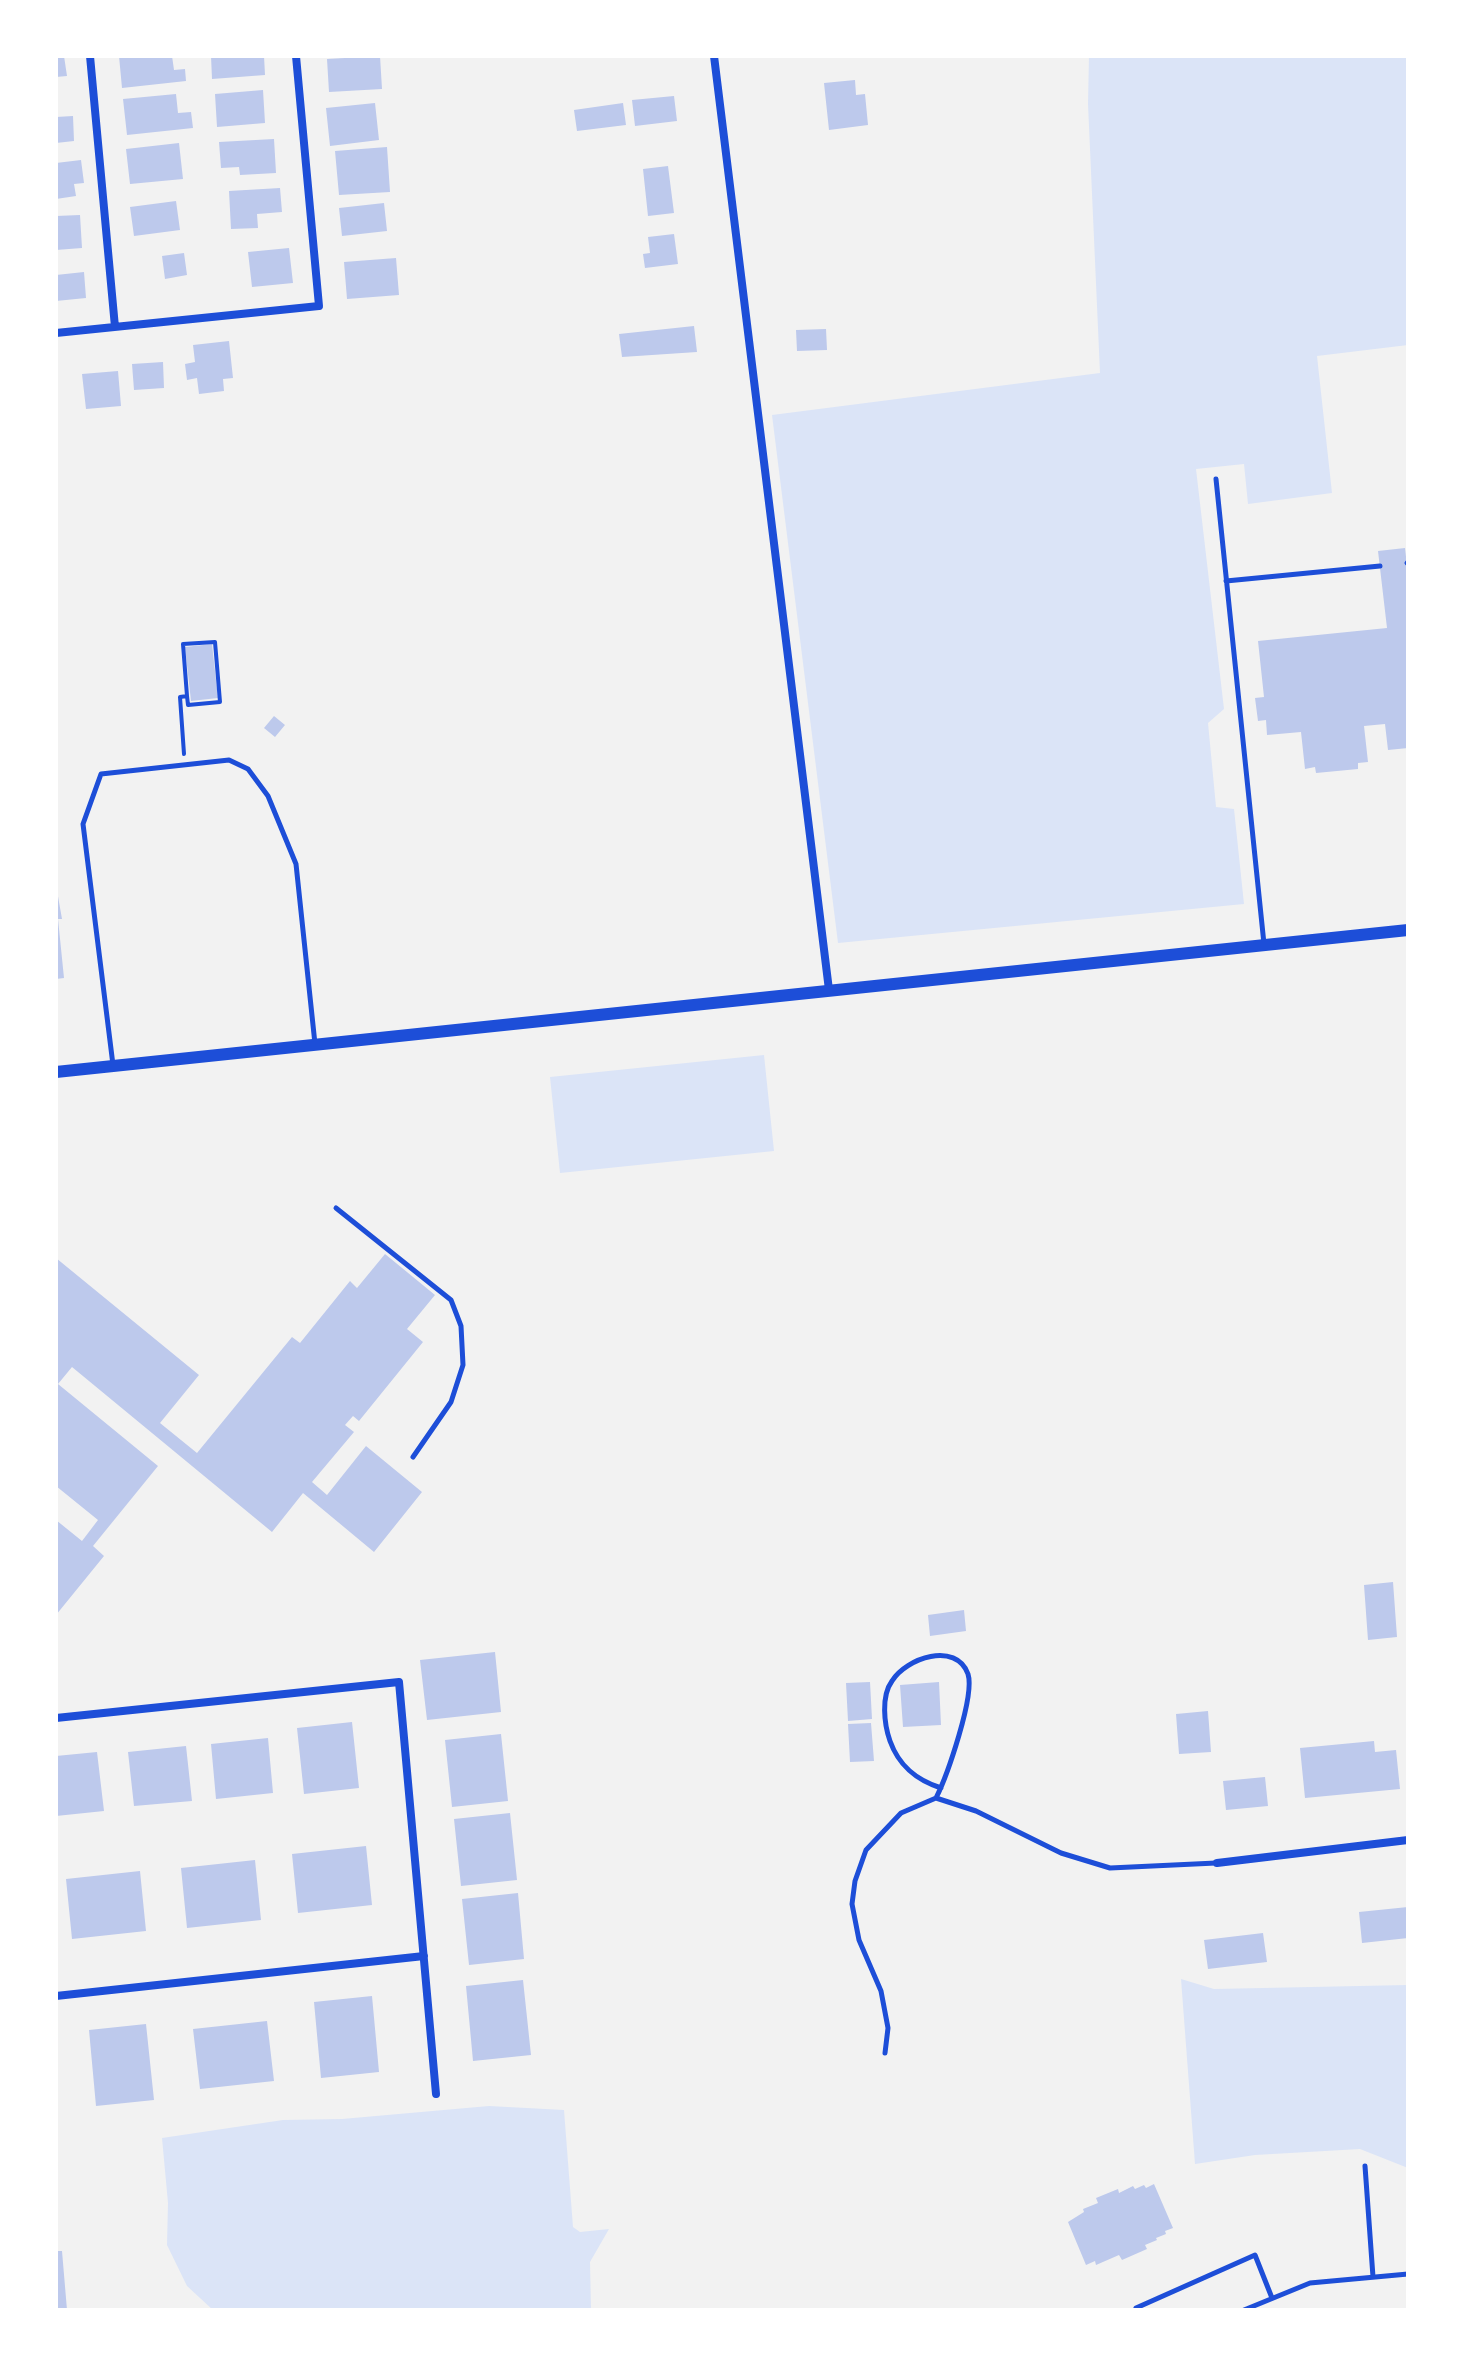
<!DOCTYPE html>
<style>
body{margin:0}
#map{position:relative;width:1464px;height:2366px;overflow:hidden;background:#f2f2f2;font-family:Lato,sans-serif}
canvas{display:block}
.frame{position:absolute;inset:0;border:58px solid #fff;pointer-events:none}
</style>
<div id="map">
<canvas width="1464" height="2366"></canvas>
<div class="frame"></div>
</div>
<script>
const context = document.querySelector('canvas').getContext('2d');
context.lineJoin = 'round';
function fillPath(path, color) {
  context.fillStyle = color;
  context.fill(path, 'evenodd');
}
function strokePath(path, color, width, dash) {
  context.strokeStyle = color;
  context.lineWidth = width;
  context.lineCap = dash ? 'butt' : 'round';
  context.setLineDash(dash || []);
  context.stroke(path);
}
fillPath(new Path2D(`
 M1089,56h319v289l-91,11 15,137 -84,11 -4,-40 -48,5 28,240 -16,14 8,84 18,2 10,95 -406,39 -66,-528 328,-42 -12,-269z
 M764,1055l10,96 -214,22 -10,-96z
 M1181,1979l33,10 194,-4v183l-48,-19 -105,6 -60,9z
 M489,2106l75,4 9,117 7,5 29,-3 -19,33 1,48h-378l-26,-24 -20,-41 1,-42 -6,-65 121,-18 59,-1z`), '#dbe4f7');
fillPath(new Path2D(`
 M56,56h8l3,20 -11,1z
 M119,56h53l2,14 11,-1 1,12 -64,7z
 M211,56h53l1,19 -53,4z
 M380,56l2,33 -53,3 -2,-33z
 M855,80l1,15 9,-1 3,31 -39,5 -5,-47z
 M263,90l2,33 -48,4 -2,-33z
 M176,94l2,19 13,-1 2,16 -66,7 -4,-36z
 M674,96l3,25 -42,5 -3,-26z
 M375,103l4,37 -49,6 -4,-38z
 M623,103l3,22 -49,6 -3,-21z
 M73,116l1,25 -18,2v-26z
 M274,139l2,34 -36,2 -1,-8 -18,1 -2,-26z
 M179,143l4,36 -53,5 -4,-35z
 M387,147l3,45 -51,3 -4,-44z
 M81,160l3,23 -10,1 2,12 -20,3v-36z
 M668,166l6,47 -26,3 -5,-47z
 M280,188l2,24 -25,2 1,14 -27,1 -2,-38z
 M176,201l4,29 -46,6 -4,-29z
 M384,203l3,28 -45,5 -3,-28z
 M80,215l2,33 -26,2v-34z
 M674,234l4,30 -33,4 -2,-14 7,-1 -2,-16z
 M289,248l4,35 -41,4 -4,-35z
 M184,253l3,22 -22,4 -3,-23z
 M396,258l3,37 -52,4 -3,-37z
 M84,272l2,26 -30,3v-26z
 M694,326l3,26 -75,5 -3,-23z
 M826,329l1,21 -30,1 -1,-21z
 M229,341l4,37 -10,1 1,12 -25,3 -2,-16 -10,2 -2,-16 10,-2 -2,-17z
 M163,362l1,26 -30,2 -2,-26z
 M118,371l3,35 -35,3 -4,-35z
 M1405,548l3,26v174l-20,2 -3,-26 -21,2 4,36 -10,1v6l-42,4 -1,-6 -10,2 -4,-37 -34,3 -1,-15 -8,1 -3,-23 9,-1 -6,-56 129,-13 -9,-77z
 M212,644l6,54 -27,3 -6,-54z
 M274,716l11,9 -10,12 -11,-9z
 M56,885l6,34h-4l6,59 -8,1z
 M385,1254l50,41 -28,34 16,13 -64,79 -6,-5 -8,9 9,7 -42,50 15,13 39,-49 56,46 -48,60 -71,-59 -31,39 -200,-165 -14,17 100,82 -65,80 11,10 -48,59v-95l26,21 16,-21 -42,-34v-228l143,117 -39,48 37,30 95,-116 8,6 50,-62 7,7z
 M1393,1582l4,55 -29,3 -4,-55z
 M964,1610l2,21 -36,5 -2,-21z
 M495,1652l6,60 -74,8 -7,-60z
 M870,1682l2,37 -24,2 -2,-38z
 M939,1682l2,43 -38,2 -3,-42z
 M1208,1711l3,41 -32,2 -3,-40z
 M352,1722l7,66 -55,6 -7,-66z
 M871,1723l3,38 -24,1 -2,-38z
 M501,1734l7,67 -56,6 -7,-67z
 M268,1738l5,55 -57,6 -5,-55z
 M1374,1741l1,11 21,-2 4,39 -95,9 -5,-50z
 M186,1746l6,55 -58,5 -6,-54z
 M97,1752l7,59 -48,5v-60z
 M1265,1777l3,29 -42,4 -3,-29z
 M510,1813l7,67 -56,6 -7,-67z
 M366,1846l6,59 -74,8 -6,-59z
 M255,1860l6,60 -74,8 -6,-60z
 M140,1871l6,60 -74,8 -6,-60z
 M518,1893l6,66 -55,6 -7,-66z
 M1408,1907v31l-46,5 -3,-31z
 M1263,1933l4,29 -59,7 -4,-29z
 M523,1980l8,75 -58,6 -7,-75z
 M372,1996l7,76 -58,6 -7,-76z
 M267,2021l7,60 -74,8 -7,-60z
 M146,2024l8,76 -58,6 -7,-76z
 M1154,2184l19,44 -8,3 1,3 -10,4 1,2 -12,5 2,4 -25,11 -3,-5 -23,10 -1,-4 -9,4 -18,-43 16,-10 -1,-3 15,-6 -2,-5 22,-9 1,4 14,-7 2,3 9,-4 2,3z
 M56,2251h6l5,59h-11z`), '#bdc9ec');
strokePath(new Path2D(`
 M184,754l-4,-57 7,-1 1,9 32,-3 -5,-60 -32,2 4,52`), '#1d4ed8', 4);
strokePath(new Path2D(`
 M1216,479l48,465
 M1407,563l1,-1
 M1226,581l154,-15
 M113,1065l-30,-241 18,-50 128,-14 19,9 20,27 28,68 19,180
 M336,1208l115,92 10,26 2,39 -12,37 -38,55
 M936,1798c11,-22 39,-102 32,-124 -12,-33 -62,-16 -76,7 -11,15 -8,43 -2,60 9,25 26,39 51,47
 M885,2053l3,-25 -7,-37 -22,-51 -7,-36 3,-23 11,-31 35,-37 35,-15 40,13 85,42 49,15 106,-5
 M1365,2166l8,111
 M1137,2310l-1,-2 119,-53 17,43
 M1244,2310l66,-27 98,-9`), '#1d4ed8', 5);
strokePath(new Path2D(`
 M90,56l25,271
 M714,56l115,934
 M56,333l263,-27 -23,-250
 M56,1718l343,-36 37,412
 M1217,1863l191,-23
 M56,1996l368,-40`), '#1d4ed8', 8);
strokePath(new Path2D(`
 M56,1072l1352,-142`), '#1d4ed8', 12);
</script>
